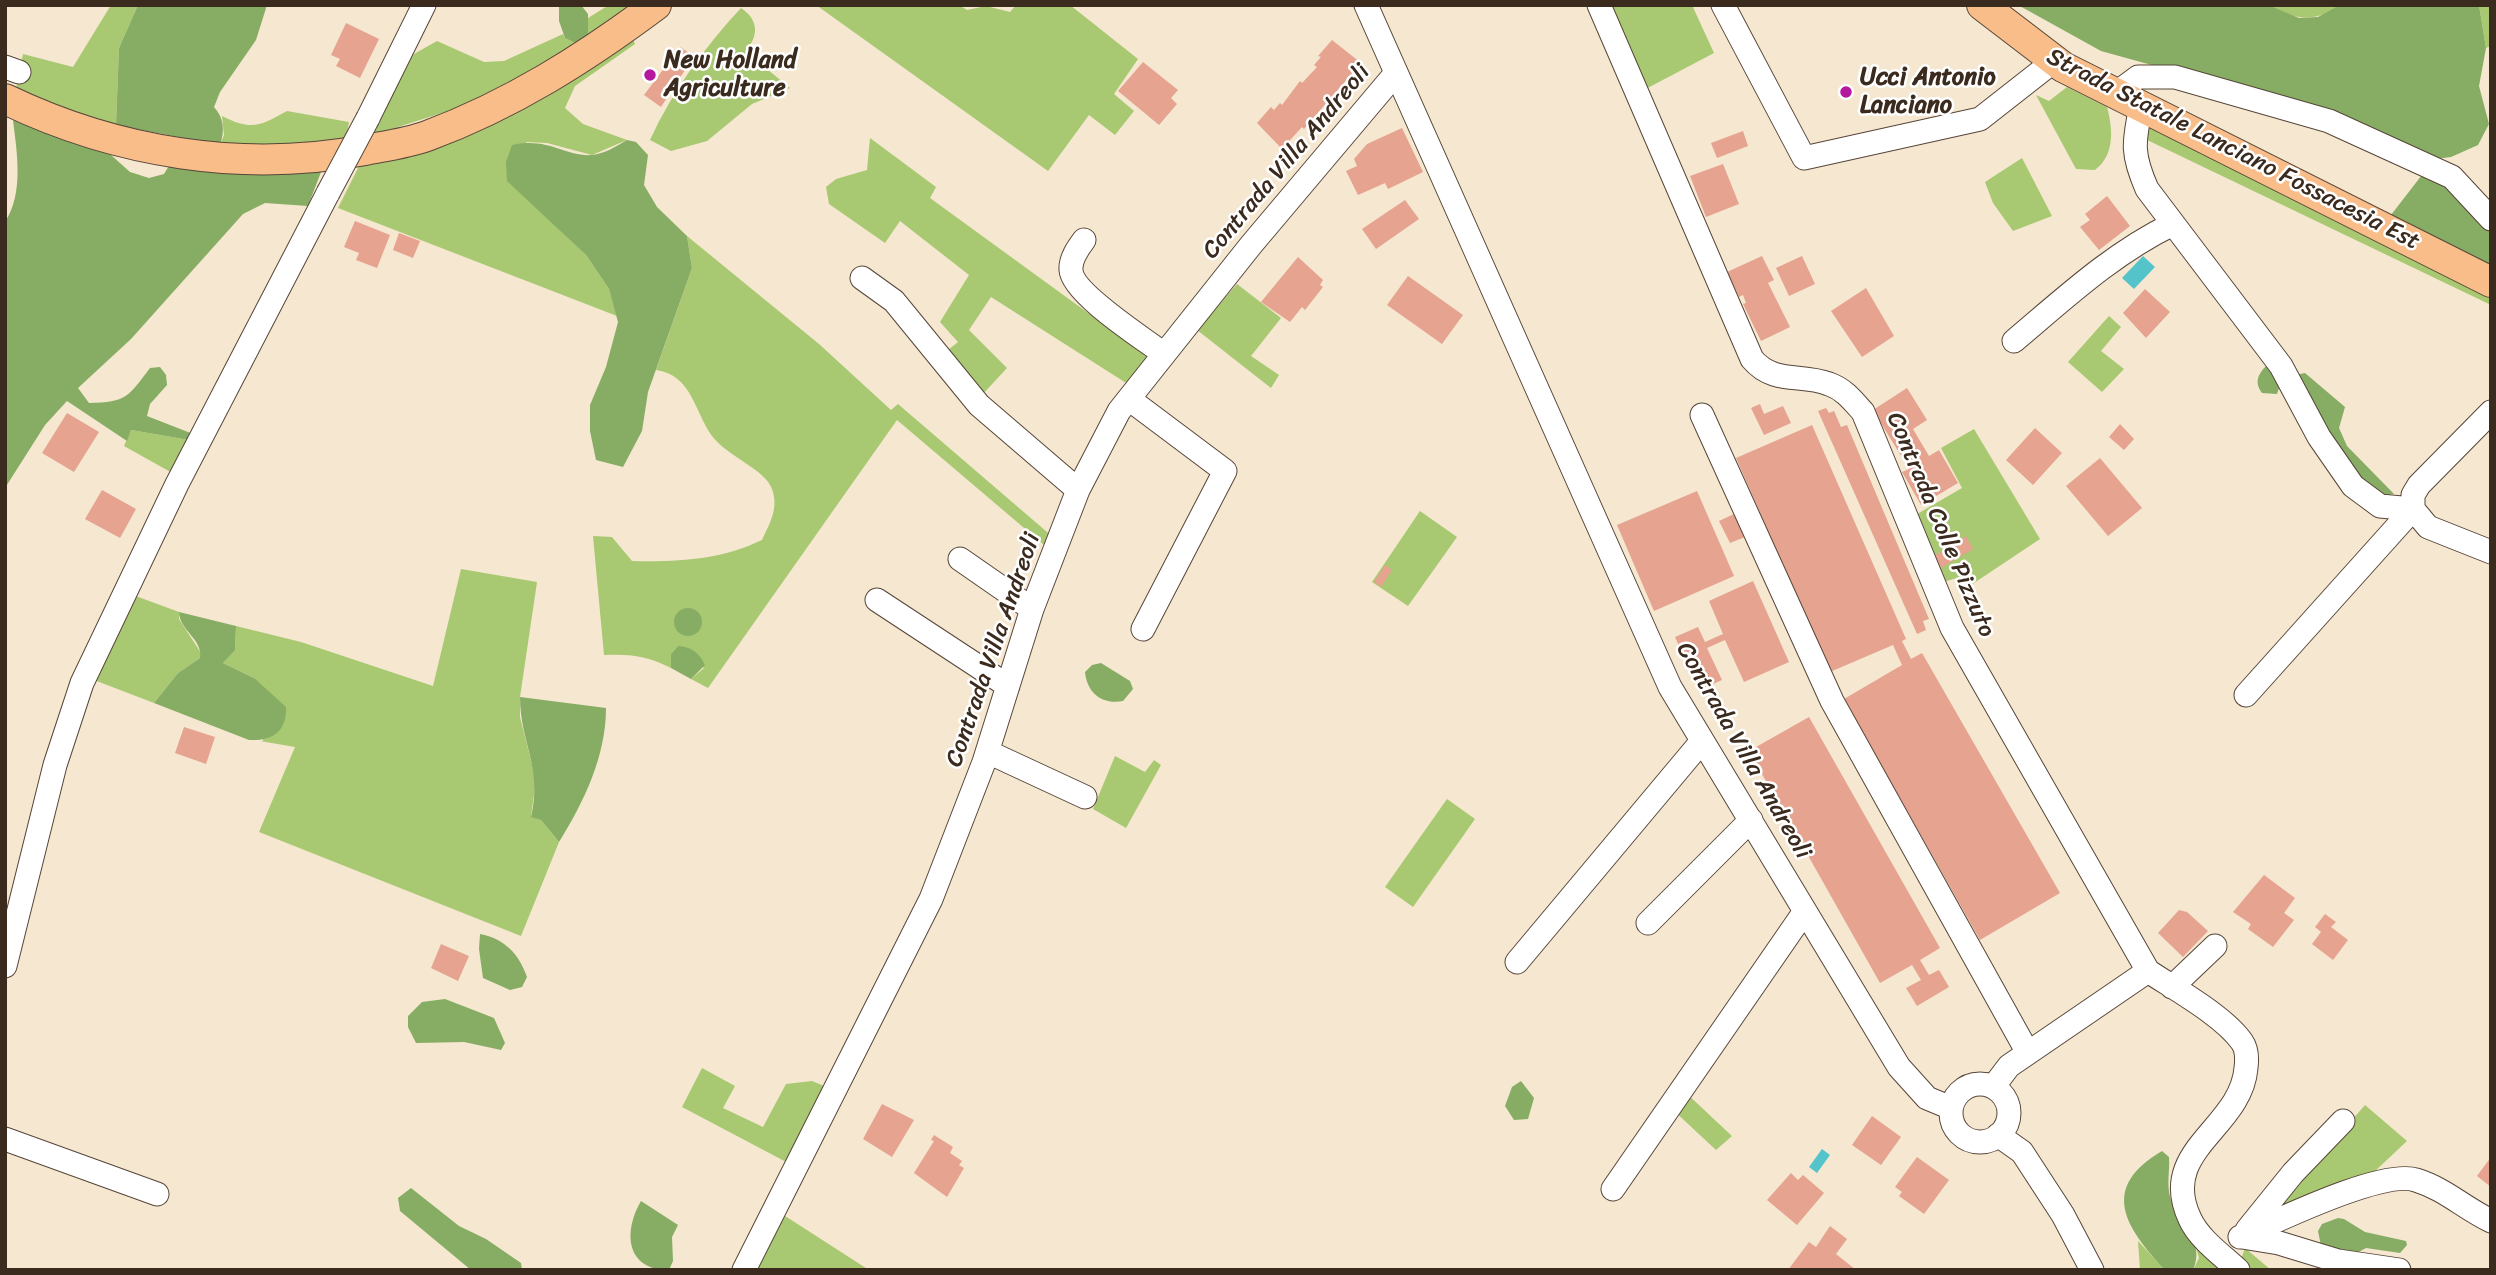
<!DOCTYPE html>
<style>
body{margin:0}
#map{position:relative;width:2496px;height:1275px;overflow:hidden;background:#f5e7d0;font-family:Sriracha,sans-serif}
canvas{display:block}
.frame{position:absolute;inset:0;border:7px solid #3b2a1e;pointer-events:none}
</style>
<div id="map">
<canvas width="2496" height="1275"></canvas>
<div class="frame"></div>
</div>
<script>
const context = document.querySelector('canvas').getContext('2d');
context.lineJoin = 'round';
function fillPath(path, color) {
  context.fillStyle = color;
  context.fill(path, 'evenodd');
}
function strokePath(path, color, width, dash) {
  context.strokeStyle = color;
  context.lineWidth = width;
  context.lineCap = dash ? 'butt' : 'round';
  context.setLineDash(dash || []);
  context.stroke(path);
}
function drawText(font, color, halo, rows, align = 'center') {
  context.font = font + ' Sriracha,sans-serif';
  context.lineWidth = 5;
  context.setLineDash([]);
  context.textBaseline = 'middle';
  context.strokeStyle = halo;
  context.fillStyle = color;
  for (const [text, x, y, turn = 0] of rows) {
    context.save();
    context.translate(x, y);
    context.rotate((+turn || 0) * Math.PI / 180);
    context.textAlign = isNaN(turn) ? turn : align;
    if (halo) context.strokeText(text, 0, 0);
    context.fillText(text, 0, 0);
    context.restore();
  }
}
fillPath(new Path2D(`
 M111,5h27l-19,43 -3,77 -17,-3 -84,-28 8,-40 50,13z
 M609,5h25l-46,31v-18z
 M816,5h143l8,5 19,-4 24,6 6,-7h54l68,54 -24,35 20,17 -19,24 -26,-20 -41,56z
 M1604,5h88l22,48 -74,39z
 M2268,5h72c-23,18 -48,15 -72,0z
 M2479,5h12v41l-5,2z
 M741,8c17,11 19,28 4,43l45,37 -38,16 -45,37 -36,10 -21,-11c23,-50 54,-92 91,-132z
 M563,34l2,4 14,7 -109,59 -97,31 31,-68 10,-13 23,-13 47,21 20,-1z
 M633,39l2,5 -60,42 -10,22 18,16 44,16 -35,15 -45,-12 -21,-1 33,87 27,26 23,34 8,27 -279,-108 23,-46z
 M2067,87l40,20c6,22 8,48 -12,63l-19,-1 -40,-74 13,6z
 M287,111l62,11 -3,18 -83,6 -43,-1 4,-10 -2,-19c30,15 38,10 65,-5z
 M2141,120l350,177v8l-348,-167z
 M870,138l66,49 -6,11 220,160 -16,30 -143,-91 -22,33 38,38 -26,28 -38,-42 15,-12 -18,-20 29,-47 -69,-54 -15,22 -56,-39 -3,-17 10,-8 31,-9z
 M2022,158l30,58 -39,15 -20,-28 -8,-21z
 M687,236l132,108 72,66 7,-6 156,134 -4,12 -153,-130 -189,268 -17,-9 13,-11 -26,-22 -7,8v14c-24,-12 -40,-14 -67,-13l-11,-119 19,1 20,24c46,1 88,-1 130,-21 8,-17 17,-32 10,-51 -7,-20 -44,-32 -60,-53 -18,-25 -20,-61 -56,-66l36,-102z
 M1237,284l44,34 -30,38 28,19 -8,13 -74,-58z
 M2109,316l12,11 -20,24 23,18 -22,23 -34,-30z
 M1974,429l66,110 -72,48 -8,-10 -20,6 -28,-66 50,-29 -21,-40z
 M131,430l58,10 -15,34 -50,-28z
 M1420,511l37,26 -49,69 -36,-24z
 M461,569l76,13 -17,115v20l16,64 -5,35 10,4 18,22 -38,94 -262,-104 36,-85 -35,-6h3l-9,-63 -31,-15 12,-14 1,-23 65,16 132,44z
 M133,595l46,17v7l22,34 -1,5 -22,15 -24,30 -60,-23z
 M1115,756l30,16 9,-12 7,5 -35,63 -33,-19z
 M1447,799l28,20 -62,88 -28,-20z
 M702,1068l33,18 -12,22 40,19 23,-43 26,-3 17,7 -39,76 -108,-57z
 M1685,1092l47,44 -16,14 -44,-41z
 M2365,1105l42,36 -34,32 -105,43z
 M782,1214l87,56h-116z
 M2193,1236l35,34h-35l6,-12z
 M2138,1241l27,29h-25z
 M2245,1248l26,22h-23l-8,-8z`), '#a8c971');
fillPath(new Path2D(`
 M138,5h129l-11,35 -36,52 -6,15c10,11 11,24 6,38l-104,-20 3,-77z
 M559,5h22l7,9v22l-9,9 -14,-7 -6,-17z
 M2018,5h250l31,13 19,-1 22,-12h139l7,43 -7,38 10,38 -11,21 -27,12 -16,2 -240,-82 -94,-26z
 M13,120l98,35 19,17 19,6 15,-4 6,-10 52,8h99l-13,34 -43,-3 -22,11 -112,125 -53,49 11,15c38,-1 39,-6 61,-35l10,-1 6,8 1,10 -17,19 -3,12 46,18 -4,6 -58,-10 -4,11 -60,-40 -22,24 -40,63v-266c19,-29 12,-69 8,-102z
 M627,140l9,2 12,13 -4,30 13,22 30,29 5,32 -44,124 -6,39 -19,36 -27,-7 -6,-29v-26l16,-38 12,-45 -9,-33 -23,-34 -79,-74 -1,-19 6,-17c37,-8 53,12 80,10 12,-1 25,-9 35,-15z
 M2425,171l18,8 48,53v34l-100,-51z
 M2267,365l14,17 -4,12 -15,-1c-8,-11 -4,-19 5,-28z
 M2305,373l40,34 -6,21 8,18 47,48 -16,1 -10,-6 -78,-113z
 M674 622a14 14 0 1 1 28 0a14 14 0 1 1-28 0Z
 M179,612l57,14 -1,24 -12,13 31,15 32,29c1,25 -14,34 -37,33l-95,-37 24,-30 22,-15c3,-19 -21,-28 -21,-46z
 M678,646c13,1 21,6 27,19l-14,14 -20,-11v-14z
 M1101,663l29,18 3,8 -10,12c-21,4 -36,-8 -38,-29l7,-7z
 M520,697l86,11c0,48 -22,94 -47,134l-18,-22 -10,-3c12,-49 -11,-74 -11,-120z
 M480,934c25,5 39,20 47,43l-5,10 -12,3 -27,-12 -4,-29z
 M445,999l49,19 11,25 -4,7 -37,-8 -48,1 -8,-16v-11l14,-14z
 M1521,1081l13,17 -6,21 -14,1 -9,-14 7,-19z
 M2162,1151l7,6c1,15 -3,28 2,43 8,25 35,41 22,70h-28c-40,-43 -66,-82 -3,-119z
 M411,1188l48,38 27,13 35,24 1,7h-51l-71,-59 -2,-13z
 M641,1201l37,24 -6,12 1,24 -4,9c-43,0 -46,-38 -28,-69z
 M2338,1218l6,1 21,13 41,9 1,4 -7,8 -34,-5 -13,7 -32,-9 -3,-15 4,-7z`), '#86ad63');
fillPath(new Path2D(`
 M2143,256l12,11 -21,22 -12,-11z
 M1822,1149l8,6 -13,18 -8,-6z`), '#55c3ca');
fillPath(new Path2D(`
 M346,23l33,16 -19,39 -24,-12 4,-7 -9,-4z
 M1332,40l29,23 -57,66 -2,-2 -20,22 -25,-26 14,-16 3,3 6,-7 2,2 18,-24 2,2 15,-16 -3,-2 7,-8 -3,-1z
 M680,47l14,9 -33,51 -17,-12z
 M1143,62l35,28 -7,8 6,6 -18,21 -41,-34z
 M1402,128l21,44 -35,17 -3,-6 -27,12 -12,-24 11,-5 -3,-7 13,-15z
 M1743,131l5,15 -31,12 -6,-15z
 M1723,164l16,40 -33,13 -16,-41z
 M2107,196l23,30 -31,24 -19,-23 10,-7 -5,-6z
 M1405,200l14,19 -43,30 -14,-20z
 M355,221l35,14 -13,33 -21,-8 3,-7 -15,-6z
 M399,233l21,8 -7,17 -20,-8z
 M1762,256l12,24 -6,3 22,44 -29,14 -18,-37 3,-1 -3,-8 -4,2 -12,-25z
 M1802,256l13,28 -26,12 -13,-28z
 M1298,257l25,23 -3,5 3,2 -18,23 -3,-3 -12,15 -29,-20z
 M1408,276l55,39 -21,29 -55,-39z
 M1866,288l28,48 -32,21 -31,-46z
 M2145,289l25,23 -24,26 -23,-25z
 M1907,388l20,32 -14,9 16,27 10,-6 19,33 -37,22 -19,-33 7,-3 -36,-59z
 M1760,404l4,10 19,-8 8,17 -27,12 -13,-27z
 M1826,408l3,5 5,-2 7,16 6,-2 82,194 -6,2 3,9 -9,4 -99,-223z
 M67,413l32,19 -25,40 -32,-19z
 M2120,424l14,15 -10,11 -15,-13z
 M1812,425l94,214 -4,2 9,18 11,-6 138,240 -80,47 -136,-241 58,-34 -9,-20 -63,27 -94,-214z
 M2035,428l27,25 -29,32 -27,-25z
 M2100,458l42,50 -34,28 -42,-50z
 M102,490l34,19 -16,29 -35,-19z
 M1697,491l37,85 -80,35 -37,-86z
 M1734,514l11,23 -15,6 -11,-22z
 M1966,536l7,13 -32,19 -7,-12z
 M1385,565l7,5 -11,17 -7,-5z
 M1753,581l36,81 -45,20 -19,-42 -18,8 15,32 -23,10 -24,-53 23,-10 7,15 18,-8 -14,-33z
 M1809,717l131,231 -20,12 9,15 10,-5 10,17 -32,19 -11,-18 15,-8 -9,-15 -32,18 -131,-232z
 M184,727l31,10 -9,27 -31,-11z
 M2264,875l31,23 -11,15 10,7 -21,27 -25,-18 3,-5 -18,-12z
 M2179,910l8,2 21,19 -25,26 -25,-24z
 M2325,914l11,8 -5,5 17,13 -15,20 -21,-16 9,-12 -6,-5z
 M441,944l28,12 -11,25 -27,-13z
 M882,1104l32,16 -22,37 -29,-18z
 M1872,1116l29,21 -20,28 -29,-20z
 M934,1135l19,12 -3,6 12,8 -3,4 5,3 -17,29 -33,-24 20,-32 -3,-1z
 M1917,1157l32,23 -25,34 -25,-18 3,-4 -7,-5z
 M2491,1157v30l-14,-11z
 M1791,1173l7,7 5,-5 21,18 -27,32 -30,-25z
 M1830,1226l17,13 -11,15 20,16h-68l21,-28 7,5z`), '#e5a390');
const minor = new Path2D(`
 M1366,5l304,682 229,380 28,31 24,10
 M1599,5l153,354c22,26 49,14 77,25 15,5 24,17 34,28l89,216 196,343 -139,95 -16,21
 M1723,5l81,153 176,-39 74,-58
 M5,67l14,5
 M2115,94l23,-17h37l154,44 123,56 39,42
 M2141,107c-8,36 -9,48 6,82l134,177 38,71 34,49 27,20 33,3
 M368,118l56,-113
 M1084,240c-6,8 -14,19 -13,30 1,23 73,69 93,84
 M862,278l32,23 85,104 99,85
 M2014,341c51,-43 99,-88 159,-117
 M1129,399l96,72 -82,158
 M2491,412l-72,73 -6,10v14l15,18 63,25
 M1702,415l130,286 196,352
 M960,559l72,50
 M877,600l131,86
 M2246,695l167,-186
 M988,752l97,45
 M1648,923l103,-103
 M1517,962l185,-221
 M5,966l50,-201 27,-82 95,-199 151,-291
 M2148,971c27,18 76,45 94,71 5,7 5,18 4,26 -5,61 -89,82 -56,151 9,20 32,36 48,51
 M2172,987l43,-41
 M1951 1113a29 29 0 1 1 58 0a29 29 0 1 1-58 0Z
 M1998,1135l24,17 41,63 29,55
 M5,1139l152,55
 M1613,1189l192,-278
 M2247,1230l46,-57 50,-52
 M2240,1237c35,-15 142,-68 176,-57 29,9 48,28 75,41
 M2242,1237l37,6 59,18 61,9
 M744,1270l187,-371 53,-137 48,-153 46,-119 41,-79 132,-166 145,-172`);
const major = new Path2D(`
 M1982,5l81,62 428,215
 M5,99c112,54 238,74 360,51 21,-4 43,-7 62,-14 84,-31 158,-78 229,-131`);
strokePath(minor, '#574639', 25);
strokePath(major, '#574639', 32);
strokePath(minor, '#fff', 23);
strokePath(major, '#f8bd89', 30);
const minorBridge = new Path2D(`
 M328,193l40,-75`);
strokePath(minorBridge, '#574639', 25, []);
strokePath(minorBridge, '#fff', 23);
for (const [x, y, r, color] of [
 [650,75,7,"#b5179e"],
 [1846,92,7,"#b5179e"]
]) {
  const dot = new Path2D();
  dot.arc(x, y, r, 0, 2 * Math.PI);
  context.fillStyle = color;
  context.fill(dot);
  strokePath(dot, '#fff', 2.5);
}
drawText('bold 24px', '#3b2a1e', '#fff', [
 ["New Holland",664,61],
 ["Agriculture",664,89],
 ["Ucci Antonio",1860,78],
 ["Lanciano",1860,106]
], 'left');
drawText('24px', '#3b2a1e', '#fff', [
 ["Strada Statale Lanciano Fossacesia Est",2233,150,27],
 ["Contrada Villa Andreoli",1287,162,-50],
 ["Contrada Colle Pizzuto",1940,525,67],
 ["Contrada Villa Andreoli",994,650,-71],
 ["Contrada Villa Andreoli",1743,751,60]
]);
</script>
